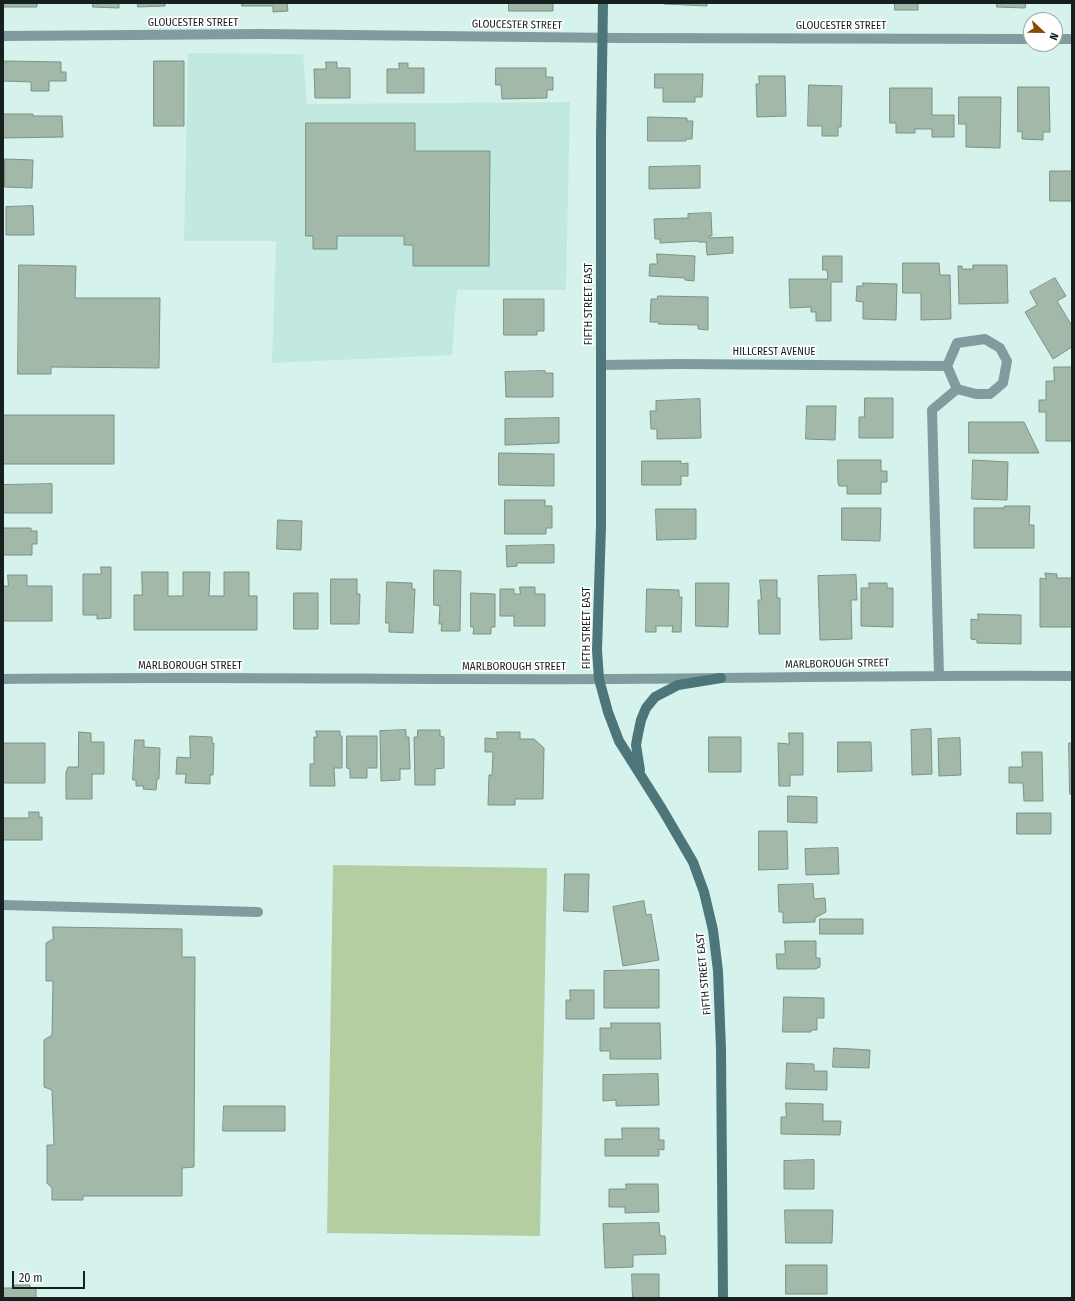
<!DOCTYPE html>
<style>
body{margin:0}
#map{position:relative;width:1075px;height:1301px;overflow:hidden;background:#d5f3ec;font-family:"Fira Sans Condensed",sans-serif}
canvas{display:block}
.frame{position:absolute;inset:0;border:4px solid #16211f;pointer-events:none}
.north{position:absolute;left:1023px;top:12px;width:40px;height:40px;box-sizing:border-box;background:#fff;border:1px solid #a2a6a5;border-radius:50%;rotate:112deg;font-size:11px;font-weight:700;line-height:16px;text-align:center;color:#16211f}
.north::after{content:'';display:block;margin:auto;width:14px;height:18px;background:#854905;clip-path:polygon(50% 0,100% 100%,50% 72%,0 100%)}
.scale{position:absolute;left:12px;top:1271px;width:73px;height:18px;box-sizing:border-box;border:2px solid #16211f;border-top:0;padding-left:5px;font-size:12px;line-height:14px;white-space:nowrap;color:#16211f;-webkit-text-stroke:3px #fff;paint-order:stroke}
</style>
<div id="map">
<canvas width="1075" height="1301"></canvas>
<div class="frame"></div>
<div class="north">N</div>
<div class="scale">20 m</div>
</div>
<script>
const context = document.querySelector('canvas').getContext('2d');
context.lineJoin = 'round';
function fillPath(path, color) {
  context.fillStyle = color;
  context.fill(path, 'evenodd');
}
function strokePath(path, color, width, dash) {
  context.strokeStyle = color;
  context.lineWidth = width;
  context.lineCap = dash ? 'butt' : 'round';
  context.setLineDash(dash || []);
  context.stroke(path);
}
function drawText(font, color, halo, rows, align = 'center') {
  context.font = font + ' "Fira Sans Condensed",sans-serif';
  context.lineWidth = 3.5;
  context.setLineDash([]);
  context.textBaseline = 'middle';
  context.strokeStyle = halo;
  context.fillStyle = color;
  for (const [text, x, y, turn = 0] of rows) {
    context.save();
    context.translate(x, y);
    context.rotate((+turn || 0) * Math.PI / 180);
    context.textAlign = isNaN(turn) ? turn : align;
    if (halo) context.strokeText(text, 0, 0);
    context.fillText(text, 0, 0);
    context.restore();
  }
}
fillPath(new Path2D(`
 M188,53l115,1 4,50 263,-2 -4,188h-109l-5,65 -180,8 4,-122h-92z`), '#c1e9e0');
fillPath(new Path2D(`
 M333,865l214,3 -7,368 -213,-3z`), '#b5cea1');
const building = new Path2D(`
 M3,3h34v4h-34z
 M93,3h26v5l-26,-1z
 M138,3h27v3l-27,1z
 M242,3h45l1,8 -15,1v-6h-31z
 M509,3h44v8h-44z
 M664,3h43v3l-43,-2z
 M895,3h23v7h-23z
 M997,3h29l-1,5 -28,-1z
 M5,61l56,1v10h5v9h-17v10h-18v-9l-28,-1v-17h2z
 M154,61h30v65h-30z
 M326,62h11v6h13v30h-35l-1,-29h12z
 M399,63h9v5h16v25h-37v-24h12z
 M496,68h50v9h7v13h-6v8l-45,1 -1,-14h-5z
 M655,74h48l-1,23h-7v5h-32v-14h-8z
 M759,76h26l1,40 -29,1 -1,-33h3z
 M809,85l33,1 -1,41h-3v9h-16v-10h-14z
 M1018,87h31l1,45h-7v8l-21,-1v-8l-4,1z
 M890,88h42v27h22v22h-22v-8h-17v4h-19v-10h-6z
 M959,97h42l-1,51 -34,-1v-23h-7z
 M3,114h30v2h29l1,21 -60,1z
 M648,117l39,1v3h6l-1,18h-6v2h-38z
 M306,123h109v28h75l-1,115h-76v-21h-9v-9h-67v13h-24v-13h-7z
 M5,159l28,1 -1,28 -27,-1z
 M700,166v22l-51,1v-22z
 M1050,171h22v30h-22z
 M33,206l1,29h-28v-28z
 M711,213l1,23h-3v2l24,-1v16l-26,2 -1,-13h-8v-1l-38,2v-4h-5l-1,-20 34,-1v-4z
 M657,254l38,2 -1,25 -9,-1v-2l-36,-2 1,-12h7z
 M823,256h19v26h-11v39h-15v-9h-5v-5l-21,1 -1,-29h39l-1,-9h-4z
 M903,263h36l1,12h10l1,44 -30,1v-27h-18z
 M19,265l57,1 -1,32h85l-1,70 -108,-1v7h-33z
 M973,265h34l1,38 -49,1 -1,-38h4v3h11z
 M1055,278l11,18 -9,5 15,25v21l-19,12 -28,-47 12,-7 -7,-13z
 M863,283l34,1 -1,36 -33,-1v-17l-7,-1 1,-15h6z
 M658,296l50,1v33l-10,-1v-4l-40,-1 1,-2h-9l1,-23h6z
 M504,299h40v32h-7v4h-33z
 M1054,367h18v74h-26v-29h-7v-12h7v-19h8z
 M545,371v2h8v24h-47l-1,-25z
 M865,398h28v40h-34v-21h5z
 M700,399l1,39 -44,1v-10h-6l-1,-18h6v-10z
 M807,406h29l-1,34 -29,-1z
 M3,415h111v49h-111z
 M559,418v25l-54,2v-26z
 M969,422h55l15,31h-70z
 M499,453l55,1v32l-55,-1z
 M838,460h43v11h6v11h-6v12h-34v-8h-8l-1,-3z
 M973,460l35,2 -1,38 -35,-1z
 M642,461h39v3l7,-1v13h-7v9h-39z
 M52,484v29h-49v-28z
 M505,500h40v6h7v22h-6v6h-41z
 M1005,506h25l-1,19h5v23h-60v-40h30z
 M842,508h39l-1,33 -38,-1z
 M656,509h40v30l-39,1z
 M278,520l24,1 -1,29 -24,-1z
 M3,528h28v3h6v13h-5v11h-29z
 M554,545v18h-37v3l-10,1 -1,-21z
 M101,567h10v51l-14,1v-4h-14v-41h18z
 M434,570l27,1 -1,60h-19l1,-7h-3l1,-18 -6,-1z
 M142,572h26v24h15v-24h27l-1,24h15v-24h25v24h8v34h-123v-35h8z
 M1045,573l12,1v4h15v49h-32v-49l6,1z
 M8,575h19v11h25v35h-49v-35h5z
 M856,575l1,25h-6l1,39 -32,1 -2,-64z
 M331,579h26v15h3l-1,30h-28z
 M760,580h17v18h3v36h-21l-1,-34h3z
 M387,582l25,1v6h3l-2,44 -24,-1v-9h-3z
 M696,583h33l-1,44 -32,-1z
 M869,583h18v5h6v39l-32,-1v-38h8z
 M520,587h15v7h10v32h-31v-10h-14v-27h14v5h6z
 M647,589l32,1v7h3l-1,35h-9l1,-6h-17v6h-10z
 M294,593h24v36h-24z
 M471,593l24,1v33h-4v7h-18l1,-7h-3z
 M978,614l43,1v29l-44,-1v-3l-6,-1v-20l7,1z
 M931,729l1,45 -20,1 -1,-45z
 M406,730v7h3l1,32h-10v11l-19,1 -1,-50z
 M418,730h22v6l4,1v31l-9,1v16h-20l-1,-48h3z
 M316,731h24v5h2v32h-8l1,18h-25v-22h4v-27h3z
 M79,732l12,1v9h13v32h-12v25h-26v-27l2,-5h10z
 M497,732h23v7h14l10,9 -1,51h-28v6h-27l1,-30h3l1,-23h-8v-14l12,1z
 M789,733h14v42h-13v11h-11l-1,-43 11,1z
 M190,736l22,1v6h2l-1,32h-3v9l-25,-1 1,-9h-10l1,-17 13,1z
 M347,736h30v32h-10v10h-17v-9l-3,-1z
 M709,737h32v35h-32z
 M960,738l1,37 -22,1 -1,-37z
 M135,740h9v7l16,1 -1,31h-2l-1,11 -13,-1 1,-3h-8v-6h-3z
 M838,742h33l1,29 -34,1z
 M3,743h42v40h-42z
 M1069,743h3v51h-2z
 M1022,752h20l1,49h-19l-1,-18h-14v-16h13z
 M788,796l29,1v26l-29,-1z
 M29,812h10v5h3v23h-39v-22h26z
 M1017,813h34v21h-34z
 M759,831h28l1,38 -29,1z
 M838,848l1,26 -33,1 -1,-26z
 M565,874h24l-1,38 -24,-1z
 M813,884l1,15 11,-1 1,14 -11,6v4l-32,1v-11h-4l-1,-27z
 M644,901l2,14 5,-1 8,46 -36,6 -10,-59z
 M820,919h43v15h-43z
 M53,927l129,2v28h13l-1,210 -12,1v28h-99v4h-31v-12l-5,-5v-38h7l-2,-55 -8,-3v-47l8,-5 1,-54h-7v-38l7,-4z
 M785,941h31v17h4v9l-5,2h-38l-1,-15h9z
 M659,970v38h-55v-37z
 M570,990h24v29h-28v-19h4z
 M784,997l40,1v20h-7v12h-6v2h-28z
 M611,1023h49l1,36h-51v-8h-10v-23h11z
 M834,1048l36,2 -1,18 -36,-1z
 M787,1063l27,1v7h13v19l-41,-1z
 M658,1074l1,31 -43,1v-6l-13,1v-26z
 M786,1103l37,1v17h18l-1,14 -59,-1v-17h5z
 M224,1106h61v25h-62z
 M622,1128h37v12h5v10l-5,-1v7h-54v-17h17z
 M814,1160v29h-30v-28z
 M626,1184h32l1,28 -34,1v-6h-16v-18h17z
 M785,1210h48l-1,33h-46z
 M659,1223l1,13h5l1,18 -33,1v12l-28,1 -2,-44z
 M786,1265h41v29h-41z
 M632,1274h27v24h-26z
 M15,1285h15v3h6v10h-33v-10h12z`);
fillPath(building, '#a2b9aa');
strokePath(building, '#7c9283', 1);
strokePath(new Path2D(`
 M3,905l255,7`), '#819c9f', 10);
strokePath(new Path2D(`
 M3,36l259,-2 355,4 414,1
 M1055,39h17
 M601,365l79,-1 267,2 10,23 -25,21 7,265
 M947,366l10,-23 28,-4 15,9 7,13 -4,22 -13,11h-14l-19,-5
 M3,679c204,-3 408,1 612,0 153,-1 305,-4 457,-3`), '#819c9f', 10);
strokePath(new Path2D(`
 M603,3l-2,134v390l-4,123 2,29 9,33 11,29 43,68 31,53 11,30 9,38 5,41 3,78 2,249
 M640,770l-4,-25 2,-11 3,-14 5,-12 9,-11 23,-12 43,-7`), '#4d767a', 10);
drawText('11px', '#16211f', '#fff', [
 ["GLOUCESTER STREET",193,23],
 ["GLOUCESTER STREET",517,25,1],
 ["GLOUCESTER STREET",841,26],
 ["FIFTH STREET EAST",589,304,-90],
 ["HILLCREST AVENUE",774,352],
 ["FIFTH STREET EAST",587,628,-90],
 ["MARLBOROUGH STREET",837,664,-1],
 ["MARLBOROUGH STREET",190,666],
 ["MARLBOROUGH STREET",514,667],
 ["FIFTH STREET EAST",704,974,-95]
]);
</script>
